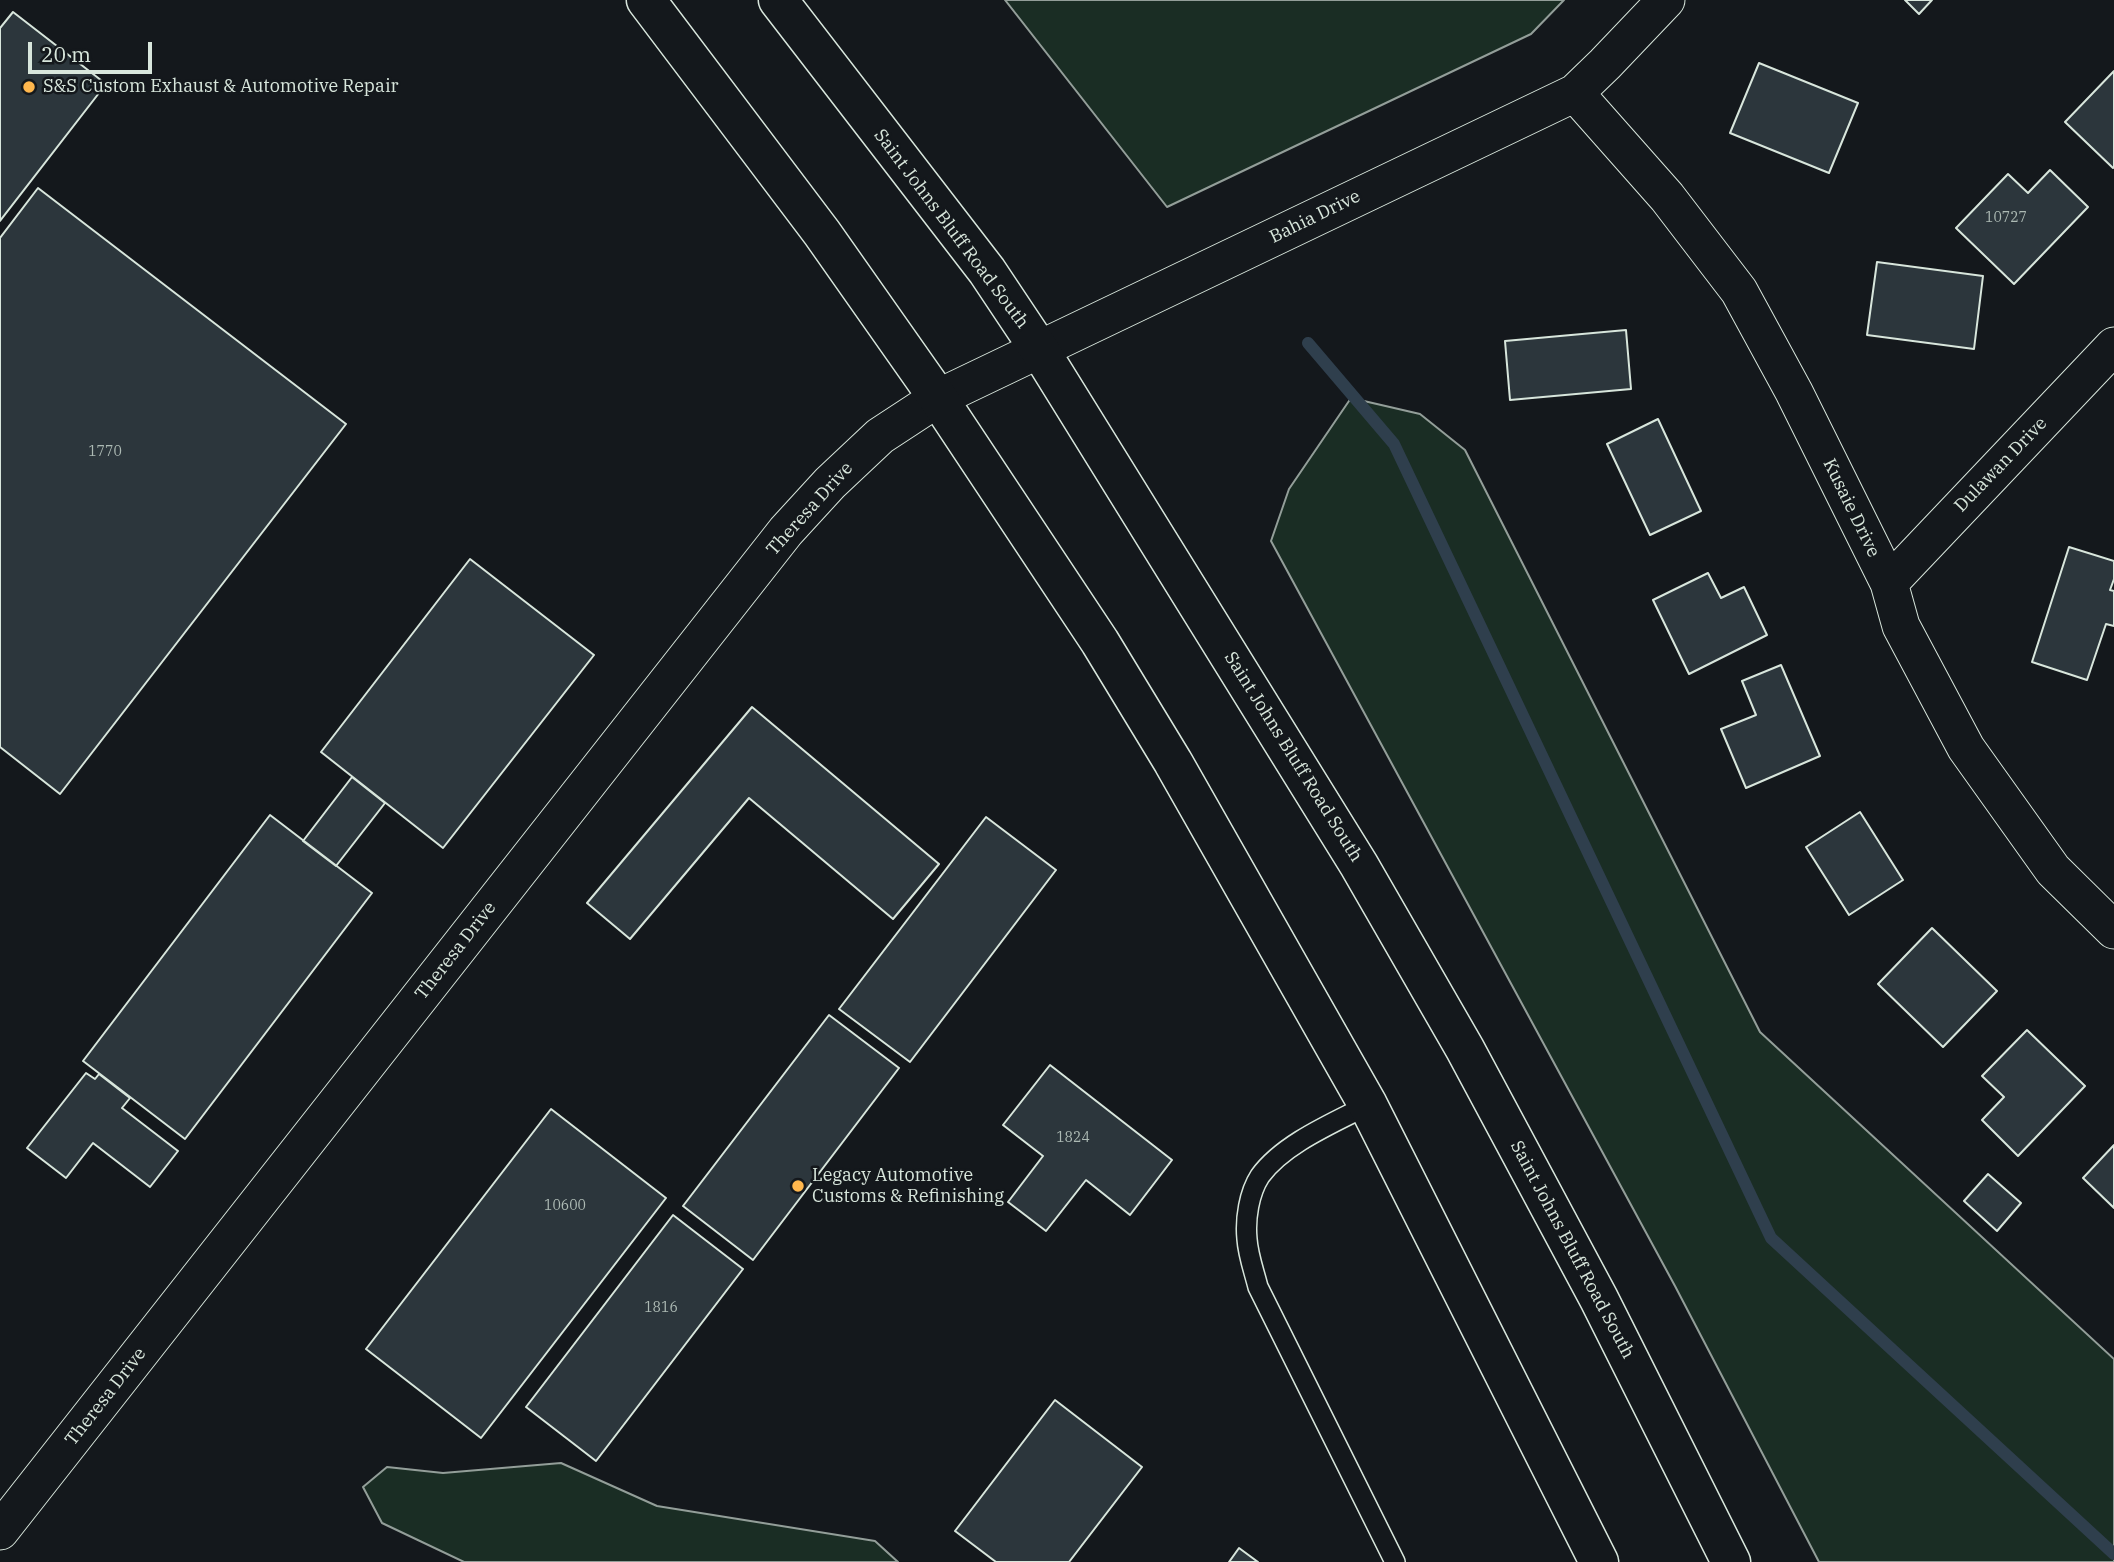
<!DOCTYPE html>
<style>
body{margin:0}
#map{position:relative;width:2114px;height:1562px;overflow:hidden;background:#14181c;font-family:"IBM Plex Serif",serif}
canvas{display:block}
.scale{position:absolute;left:28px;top:42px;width:124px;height:32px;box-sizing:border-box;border:4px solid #d8e6dc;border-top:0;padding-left:9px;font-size:21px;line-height:24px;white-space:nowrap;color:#d8e6dc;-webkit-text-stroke:5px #14181c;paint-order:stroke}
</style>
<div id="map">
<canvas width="2114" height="1562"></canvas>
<div class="scale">20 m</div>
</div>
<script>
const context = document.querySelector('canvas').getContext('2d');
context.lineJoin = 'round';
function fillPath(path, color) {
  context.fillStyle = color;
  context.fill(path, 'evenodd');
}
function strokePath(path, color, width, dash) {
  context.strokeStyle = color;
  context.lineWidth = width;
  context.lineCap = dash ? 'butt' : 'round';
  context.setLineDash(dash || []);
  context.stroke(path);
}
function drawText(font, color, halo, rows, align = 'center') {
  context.font = font + ' "IBM Plex Serif",serif';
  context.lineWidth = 5;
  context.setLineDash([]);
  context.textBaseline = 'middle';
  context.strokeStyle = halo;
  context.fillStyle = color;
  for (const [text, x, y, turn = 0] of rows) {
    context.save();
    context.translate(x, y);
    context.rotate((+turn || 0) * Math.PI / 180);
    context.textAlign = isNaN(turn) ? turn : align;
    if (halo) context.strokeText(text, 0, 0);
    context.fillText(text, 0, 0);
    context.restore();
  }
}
const green = new Path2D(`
 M1005,0h559l-33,34 -364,173z
 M1351,398l69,16 45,36 295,582 354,327v203h-295l-144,-276 -404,-745 18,-52z
 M561,1463l96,43 218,35 23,21h-434l-82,-39 -19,-36 24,-20 56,6z`);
fillPath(green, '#1a2d24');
strokePath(green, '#939e99', 2);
strokePath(new Path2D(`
 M1308,343l86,101 377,794 343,316`), '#2f3f4d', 12);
const building = new Path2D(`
 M1905,0h27l-13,14z
 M13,12l93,72 -106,137v-193z
 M1759,63l99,40 -29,70 -99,-40z
 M2114,71v96l-1,1 -48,-46z
 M2050,170l38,37 -74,77 -58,-56 52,-54 20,19z
 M38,188l308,236 -286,370 -60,-47v-509z
 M1877,262l106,14 -9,73 -107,-14z
 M1626,330l5,59 -121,11 -5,-59z
 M1658,419l43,92 -51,24 -43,-91z
 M2069,547l45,14v18l-4,11 4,1v35l-8,-2 -19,56 -55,-18z
 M470,559l124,96 -151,193 -122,-96z
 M1708,573l13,25 23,-11 23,48 -78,39 -36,-74z
 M1781,665l39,91 -74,32 -25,-59 35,-14 -14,-34z
 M752,707l187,157 -46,55 -144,-121 -119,141 -43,-36z
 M352,777l33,26 -49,63 -33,-25z
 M1860,812l43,68 -54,35 -43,-68z
 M270,815l102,78 -187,246 -102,-78z
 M986,817l70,53 -146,192 -71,-53z
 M1932,928l65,63 -54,56 -65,-63z
 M829,1015l70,53 -146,192 -70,-54z
 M2027,1030l58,56 -67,70 -36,-36 22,-23 -22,-21z
 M1050,1065l122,95 -42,55 -44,-35 -40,51 -38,-29 35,-46 -40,-31z
 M86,1073l9,6 4,-5 31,24 -8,10 56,43 -28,36 -57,-44 -27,35 -39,-30z
 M551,1109l115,89 -185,240 -115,-89z
 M2114,1145v63l-31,-30z
 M1988,1174l33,29 -24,28 -33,-30z
 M673,1215l70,54 -147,192 -70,-54z
 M1055,1400l87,67 -73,95h-73l-41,-31z
 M1239,1548l19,14h-29z`);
fillPath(building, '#2c363c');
strokePath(building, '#d8e6dc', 2);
const lane = new Path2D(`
 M1368,1105c-35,18 -85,39 -108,71 -11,17 -15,43 -13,63 1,16 7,32 11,48l137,275`);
const street = new Path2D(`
 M1575,93l92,104 72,94 55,101 95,191 12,43 65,122 87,122 61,60
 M1889,583l225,-237
 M0,1531l786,-1000 44,-48 50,-47 58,-38 637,-305 30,-29 61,-64`);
const secondary = new Path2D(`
 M646,0l176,233 116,165 162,244 73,120 195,343 231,457
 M778,0l209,271 52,78 320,516 106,184 134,250 132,263`);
strokePath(lane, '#d8e6dc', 22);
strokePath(street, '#d8e6dc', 39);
strokePath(secondary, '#d8e6dc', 41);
strokePath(lane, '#14181c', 19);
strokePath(street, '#14181c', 37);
strokePath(secondary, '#14181c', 38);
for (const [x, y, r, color] of [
 [29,87,7,"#ffb74d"],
 [798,1186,7,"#ffb74d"]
]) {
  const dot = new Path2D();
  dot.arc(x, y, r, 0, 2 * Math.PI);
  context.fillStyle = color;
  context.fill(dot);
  strokePath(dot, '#14181c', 2.5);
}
drawText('14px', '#adbab4', null, [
 ["10727",2006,218],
 ["1770",105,452],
 ["1824",1073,1138],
 ["10600",565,1206],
 ["1816",661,1308]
]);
drawText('18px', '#d8e6dc', '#14181c', [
 ["S&S Custom Exhaust & Automotive Repair",43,87],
 ["Legacy Automotive",812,1176],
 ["Customs & Refinishing",812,1197]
], 'left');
drawText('18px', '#d8e6dc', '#14181c', [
 ["Bahia Drive",1315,217,-26],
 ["Saint Johns Bluff Road South",951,229,53],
 ["Dulawan Drive",2001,465,-46],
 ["Kusaie Drive",1851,508,64],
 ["Theresa Drive",810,509,-48],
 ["Saint Johns Bluff Road South",1293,757,58],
 ["Theresa Drive",456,951,-52],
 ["Saint Johns Bluff Road South",1572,1250,62],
 ["Theresa Drive",106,1397,-52]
]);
</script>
